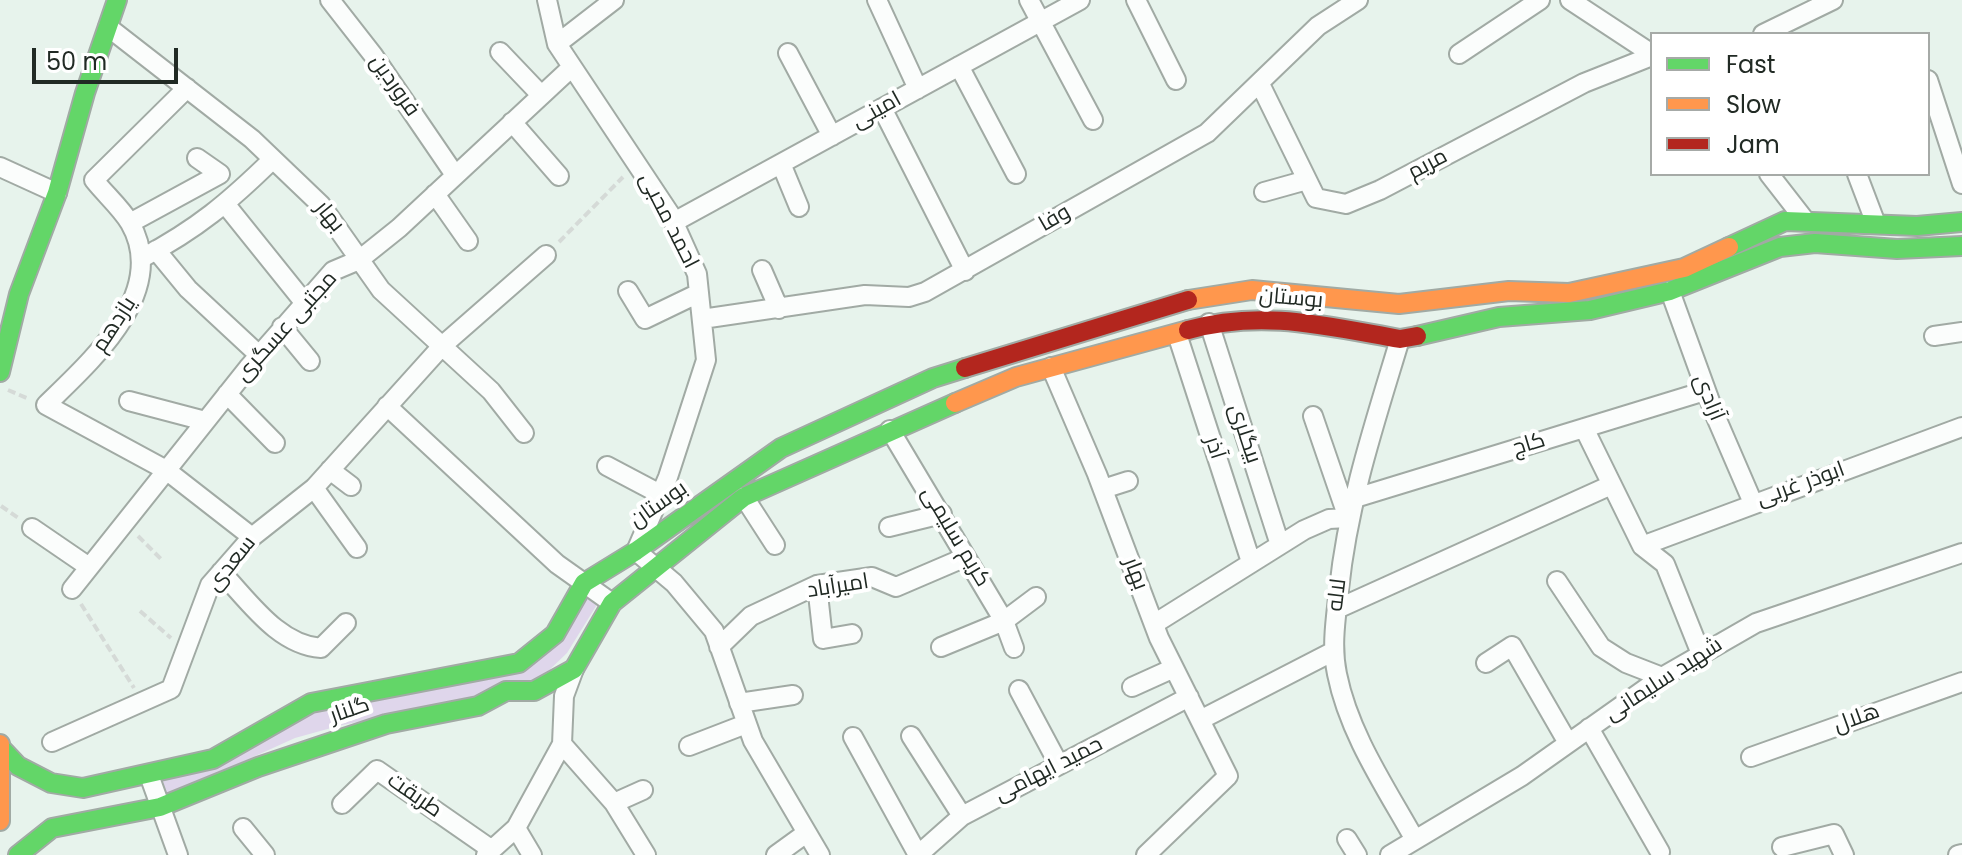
<!DOCTYPE html>
<meta charset="utf-8">
<style>
body{margin:0}
#map{position:relative;width:1962px;height:855px;overflow:hidden;background:#e7f3ec;font-family:Poppins,sans-serif}
canvas{display:block}
.legend{position:absolute;left:1650px;top:32px;width:280px;height:144px;box-sizing:border-box;background:#fff;border:2px solid #a6aaa7;margin:0;padding:10px 14px;list-style:none;font-size:24px;color:#212a24}
.legend li{display:flex;align-items:center;gap:16px;height:40px}
.legend b{width:40px;border:2px solid #a6aaa7}
.scale{position:absolute;left:32px;top:48px;width:146px;height:36px;box-sizing:border-box;border:4px solid #212a24;border-top:0;padding-left:10px;font-size:24px;line-height:28px;white-space:nowrap;color:#212a24;-webkit-text-stroke:6px #fff;paint-order:stroke}
</style>
<div id="map">
<canvas width="1962" height="855"></canvas>
<ul class="legend">
<li><b style="height:10px;background:#63d668"></b>Fast</li>
<li><b style="height:10px;background:#ff974d"></b>Slow</li>
<li><b style="height:10px;background:#b3261e"></b>Jam</li>
</ul>
<div class="scale">50 m</div>
</div>
<script>
const context = document.querySelector('canvas').getContext('2d');
context.lineJoin = 'round';
function fillPath(path, color) {
  context.fillStyle = color;
  context.fill(path, 'evenodd');
}
function strokePath(path, color, width, dash) {
  context.strokeStyle = color;
  context.lineWidth = width;
  context.lineCap = dash ? 'butt' : 'round';
  context.setLineDash(dash || []);
  context.stroke(path);
}
function drawText(font, color, halo, rows, align = 'center') {
  context.font = font + ' Poppins,Cairo,sans-serif';
  context.lineWidth = 8;
  context.setLineDash([]);
  context.textBaseline = 'middle';
  context.strokeStyle = halo;
  context.fillStyle = color;
  for (const [text, x, y, turn = 0] of rows) {
    context.save();
    context.translate(x, y);
    context.rotate((+turn || 0) * Math.PI / 180);
    context.textAlign = isNaN(turn) ? turn : align;
    if (halo) context.strokeText(text, 0, 0);
    context.fillText(text, 0, 0);
    context.restore();
  }
}
fillPath(new Path2D(`
 M583,593l15,10 -31,50 -26,25 -115,31 -84,16 -47,13 -130,59 -5,-18 154,-69 208,-41z`), '#dfd6eb');
const street = new Path2D(`
 M330,0l43,55 82,120
 M547,0l10,44 113,170 27,60 9,86 -38,117 -32,74 38,32 40,48 39,110 67,114
 M877,0l41,89
 M1029,0l64,120
 M1136,0l40,80
 M1570,0l82,54
 M108,27l144,112 69,66 60,85 110,101 33,42
 M1763,34l70,-34
 M557,44l57,-44
 M500,52l41,43
 M788,53l44,83
 M1459,54l81,-54
 M959,66l57,108
 M1928,80l34,104
 M1260,84l56,114 30,6 34,-14 204,-107 68,-27
 M187,88l-93,92c11,14 27,28 36,43 40,69 -39,138 -84,182l120,65 86,67
 M882,108l83,163
 M512,122l47,54
 M782,166l17,41
 M0,167l57,26
 M1769,174l35,45
 M1857,174l19,50
 M1264,192l43,-12
 M435,194l33,47
 M226,205l78,97
 M674,222l406,-222
 M130,223l90,-49 -23,-16
 M156,250l32,39 71,66
 M142,258c55,-29 87,-56 131,-99
 M762,270l17,39
 M628,291l17,28 54,-26
 M1670,291l45,124 38,88
 M702,319l163,-24 44,2 16,-5 282,-159 111,-107 40,-26
 M1209,323l71,222
 M282,327l28,34
 M1177,334l74,228
 M1934,336l28,-4
 M1400,339c-25,83 -52,163 -61,250 -3,29 -8,56 -2,85 12,60 49,114 78,166
 M1051,367l46,107 62,164 69,138 -82,79
 M227,394l48,49
 M129,401l76,20
 M387,406l170,158 55,39
 M1584,428l58,118 23,18 36,90
 M890,430l114,191 10,27
 M607,466l53,28
 M330,470l21,16
 M314,488l43,60
 M1103,489l25,-8
 M744,497l31,48
 M1352,499l353,-108
 M889,527l53,-13
 M32,528l57,39
 M1642,546l320,-119
 M221,572c28,29 57,73 100,76l25,-25
 M1557,581l44,66 25,16 36,14
 M817,585l6,54 29,-5
 M72,589l176,-221 85,-97 26,-11 40,-32 173,-161
 M1337,609l272,-123
 M1154,624l150,-94 25,-11 19,-1 -35,-102
 M719,647l32,-31 66,-31 55,-8 24,10 70,-30
 M941,647l63,-26 32,-24
 M1486,663l26,-17 56,97
 M1132,687l42,-19
 M1019,690l39,73
 M739,703l54,-8
 M1202,719l132,-68
 M1589,728l71,124
 M911,736l51,80
 M853,737l65,118
 M52,742l119,-53 39,-104 42,-48 62,-49 128,-142 104,-91
 M562,744l52,59 32,52
 M689,746l57,-22
 M1751,757l211,-75
 M149,775l29,80
 M614,803l29,-13
 M342,804l35,-34 115,80
 M243,828l22,27
 M516,828l16,27
 M1347,839l10,16
 M1782,847l52,-13 10,21
 M486,855l30,-27 46,-84 2,-48 10,-27
 M776,855l29,-21
 M918,855l44,-39 227,-119
 M1390,855l132,-79 140,-99 94,-54 206,-70
 M1958,855l4,-1`);
const fast = new Path2D(`
 M1729,247l56,-26 132,5 45,-4
 M1417,336l82,-19 91,-7 80,-19 110,-44 35,-4 82,6 65,-3
 M0,372l19,-78 38,-101 28,-100 32,-93
 M0,747l18,19 33,17 32,5 130,-29 98,-56 208,-40 36,-29 29,-51 52,-32 145,-103 152,-70 32,-10
 M18,855l34,-27 108,-21 98,-40 128,-43 92,-18 28,-15h28l40,-22 38,-66 132,-106 211,-94`);
const slow = new Path2D(`
 M1188,300l64,-10 147,14 110,-13 60,2 115,-25 45,-21
 M955,403l61,-26 172,-47
 M0,744v77`);
const jam = new Path2D(`
 M1188,330c74,-21 138,-4 212,9l17,-3
 M965,368l223,-68`);
strokePath(street, '#a1aaa4', 22);
strokePath(fast, '#a1aaa4', 22);
strokePath(slow, '#a1aaa4', 22);
strokePath(jam, '#a1aaa4', 22);
strokePath(new Path2D(`
 M559,242l64,-65
 M8,390l21,9
 M1,506l19,13
 M138,536l24,24
 M81,604l53,84
 M140,611l31,27`), '#d5dad7', 4, [8, 4]);
strokePath(street, '#fbfdfc', 18);
strokePath(fast, '#63d668', 18);
strokePath(slow, '#ff974d', 18);
strokePath(jam, '#b3261e', 18);
drawText('22px', '#212a24', '#fff', [
 ["فروردین",394,86,55],
 ["امینی",877,111,-29],
 ["مریم",1428,165,-28],
 ["بهار",329,217,51],
 ["وفا",1055,219,-30],
 ["احمد محبی",668,221,63],
 ["بوستان",1291,299,5],
 ["یازدهم",115,325,-57],
 ["مجتبی عسگری",287,327,-48],
 ["آزادی",1708,398,68],
 ["بیگلری",1244,434,72],
 ["کاج",1529,445,-17],
 ["آذر",1214,448,72],
 ["ابوذر غربی",1801,485,-20],
 ["بوستان",659,505,-35],
 ["کریم سلیمی",955,537,59],
 ["سعدی",232,564,-51],
 ["بهار",1135,574,69],
 ["امیرآباد",838,587,-9],
 ["لاله",1338,595,-83],
 ["شهید سلیمانی",1664,680,-33],
 ["گلنار",350,711,-19],
 ["هلال",1857,719,-20],
 ["حمید ایهامی",1049,770,-27],
 ["طریقت",414,796,35]
]);
</script>
